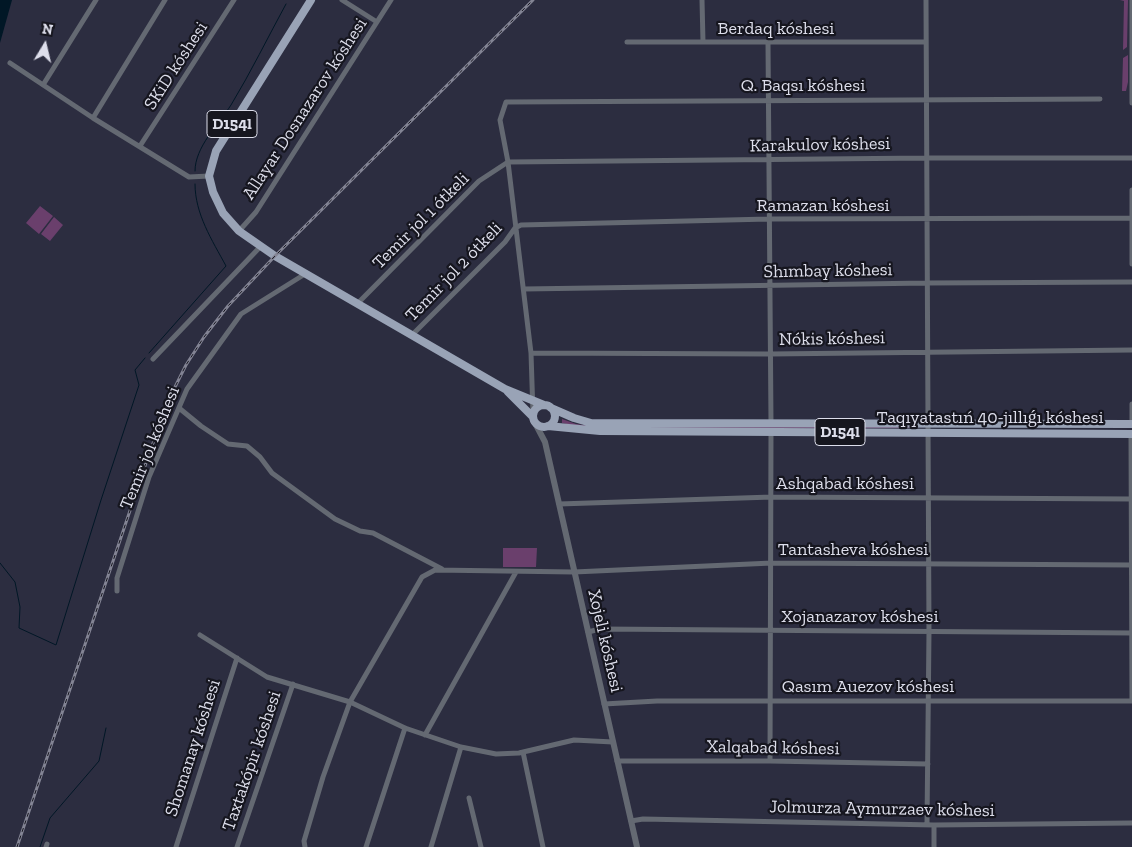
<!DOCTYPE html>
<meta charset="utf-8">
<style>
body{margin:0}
#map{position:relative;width:1132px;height:847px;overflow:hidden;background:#2c2d40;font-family:"Zilla Slab",serif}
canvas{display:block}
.north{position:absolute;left:20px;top:20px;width:50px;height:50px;-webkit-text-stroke:4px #16161f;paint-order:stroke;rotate:9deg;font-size:14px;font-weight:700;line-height:20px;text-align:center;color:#dddeeb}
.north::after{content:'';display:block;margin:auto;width:18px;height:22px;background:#dddeeb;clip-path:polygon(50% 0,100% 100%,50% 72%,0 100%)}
</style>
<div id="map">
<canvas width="1132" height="847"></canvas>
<div class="north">N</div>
</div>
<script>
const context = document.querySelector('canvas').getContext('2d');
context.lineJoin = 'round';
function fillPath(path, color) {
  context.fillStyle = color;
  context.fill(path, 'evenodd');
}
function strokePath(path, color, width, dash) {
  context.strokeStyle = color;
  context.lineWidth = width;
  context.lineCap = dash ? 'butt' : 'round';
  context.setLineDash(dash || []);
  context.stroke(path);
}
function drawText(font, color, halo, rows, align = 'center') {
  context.font = font + ' "Zilla Slab",serif';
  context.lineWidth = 4.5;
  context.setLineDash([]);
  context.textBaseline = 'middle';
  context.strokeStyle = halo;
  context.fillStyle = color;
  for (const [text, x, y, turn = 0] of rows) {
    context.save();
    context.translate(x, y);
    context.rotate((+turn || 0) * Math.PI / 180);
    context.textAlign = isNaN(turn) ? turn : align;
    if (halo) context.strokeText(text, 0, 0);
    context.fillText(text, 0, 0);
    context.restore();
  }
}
fillPath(new Path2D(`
 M1120,0h8l-1,47 -4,3 1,-49z
 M1128,55v27l-2,9h-4l1,-33z
 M40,206l13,10 -14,18 -13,-11z
 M54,217l9,8 -13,16 -9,-7z
 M562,419l14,5 14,2h326v2l-326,1 -28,-6z
 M503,548h34l-1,19h-33z`), '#6a3f6c');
fillPath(new Path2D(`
 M0,0h12l-12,43z`), '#011726');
strokePath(new Path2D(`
 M195,171c0,-24 23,-46 36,-66 20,-33 37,-68 55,-101
 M149,353l77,-87c-14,-26 -31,-52 -31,-82
 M0,563l15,19 5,25 -1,21 37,17 45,-145 38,-115 -4,-15 10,-12
 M40,847l10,-29 49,-57 7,-33`), '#011726', 1);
strokePath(new Path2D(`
 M342,0l35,22
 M702,0l1,42
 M926,0l3,631 -2,193
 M1132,0v103
 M627,42h298
 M768,43l3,379
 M10,63l83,55 96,59 20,-1
 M43,85l53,-85
 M93,118l72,-118
 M140,146l94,-146
 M1132,190v74
 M239,231l17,-19 135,-212
 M524,289l403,-6 205,-1
 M357,304l122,-123 29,-19 419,-4h205
 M412,335l93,-93 10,-14 6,-3 248,-6 363,-1
 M531,353l239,1 362,-4
 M153,359l108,-113
 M179,408l22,18 27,18 19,2 13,11 12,16 63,46 25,12 13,2 69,36
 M533,414l-2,-61 -23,-191 -8,-42 6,-18 594,-3
 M1132,424v-20
 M1131,434l1,266
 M559,504l213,-7 360,2
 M117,591v-13l32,-101 38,-88 54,-75 64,-40
 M588,632l12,-3 532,4
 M200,635l67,42 83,25 55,26 56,19 35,7 23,-1 55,-13 39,2
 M604,704l53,-3h475
 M425,735l91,-163
 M523,752l20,95
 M617,761h153l158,3
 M770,761l1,-330
 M469,798l12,49
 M631,821l12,-2 291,6 198,-2
 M46,847l1,-3
 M176,847l61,-189
 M237,847l56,-163
 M305,847l-1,-6 19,-64 27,-75 72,-125 13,-7 139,2 198,-9 360,2
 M366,847l39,-119
 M431,847l30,-100
 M934,847v-22`), '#646972', 5);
strokePath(new Path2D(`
 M535,423l10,19 92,405`), '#646972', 6);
strokePath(new Path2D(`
 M311,0l-95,151 -7,25 4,16 10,21 16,18 36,25 230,133 39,16
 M508,392l25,25
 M533 416a11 11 0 1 1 22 0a11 11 0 1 1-22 0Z
 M551,408l23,10 17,5 541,1
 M548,426l52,5 532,3`), '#99a3b6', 8);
const rail = new Path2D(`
 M17,847l133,-396 24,-62 12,-24 18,-28 24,-31 47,-50 258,-256`);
strokePath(rail, '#838494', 3);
strokePath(rail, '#16161f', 1, [4]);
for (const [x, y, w] of [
 [232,124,50],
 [840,432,50]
]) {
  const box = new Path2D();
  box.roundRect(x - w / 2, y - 13.5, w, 27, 4);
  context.fillStyle = '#16161f';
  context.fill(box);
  strokePath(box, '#dddeeb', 1);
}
drawText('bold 16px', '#dddeeb', null, [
 ["D154l",232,124],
 ["D154l",840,432]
]);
drawText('18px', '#dddeeb', '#16161f', [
 ["Berdaq kóshesi",776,29],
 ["SKiD kóshesi",176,66,-57],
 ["Q. Baqsı kóshesi",803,86],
 ["Allayar Dosnazarov kóshesi",305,109,-57],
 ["Karakulov kóshesi",820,145,-1],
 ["Ramazan kóshesi",823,206],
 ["Temir jol 1 ótkeli",421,221,-45],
 ["Shımbay kóshesi",828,271,-1],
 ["Temir jol 2 ótkeli",454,272,-46],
 ["Nókis kóshesi",832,339,-1],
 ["Taqıyatastıń 40-jıllıǵı kóshesi",990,418],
 ["Temir jol kóshesi",150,448,-68],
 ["Ashqabad kóshesi",845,484],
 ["Tantasheva kóshesi",853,550],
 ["Xojanazarov kóshesi",860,617],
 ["Xojeli kóshesi",605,641,77],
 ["Qasım Auezov kóshesi",868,687],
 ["Shomanay kóshesi",193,748,-72],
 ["Xalqabad kóshesi",773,748,1],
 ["Taxtakópir kóshesi",252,761,-71],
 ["Jolmurza Aymurzaev kóshesi",882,809,1]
]);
</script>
